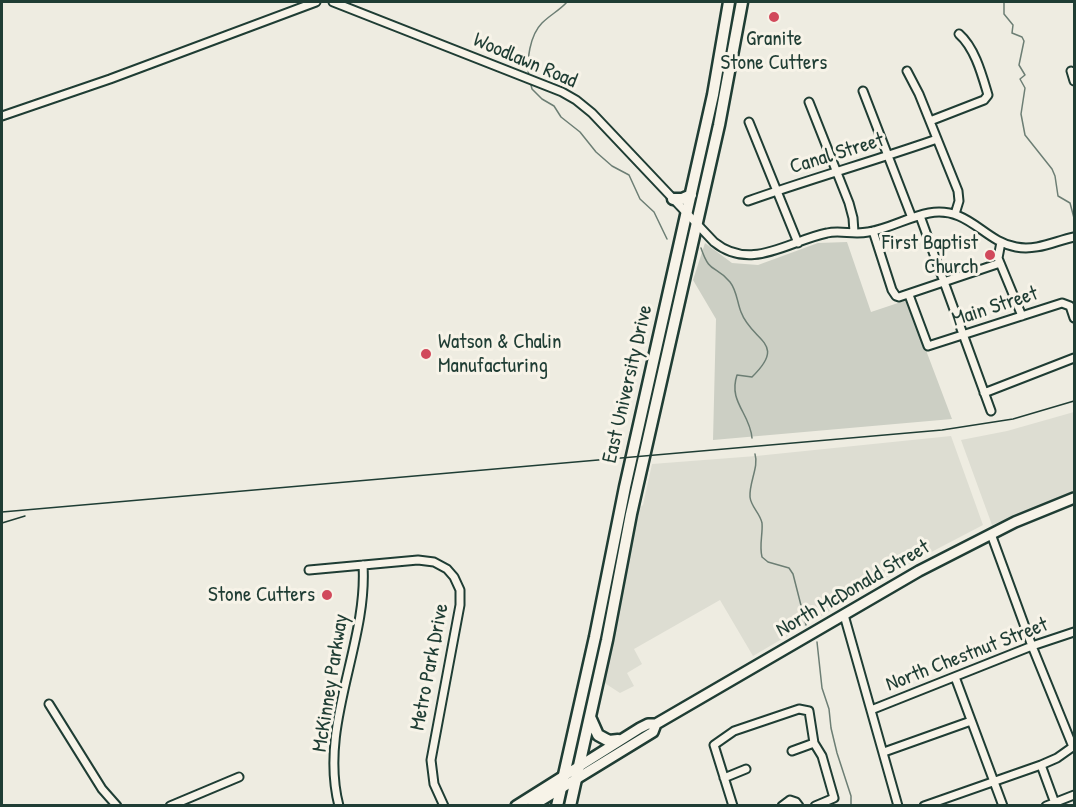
<!DOCTYPE html>
<style>
body{margin:0}
#map{position:relative;width:1076px;height:807px;overflow:hidden;background:#eeece1;font-family:"Patrick Hand",sans-serif}
canvas{display:block}
.frame{position:absolute;inset:0;border:3px solid #1f3d34;pointer-events:none}
</style>
<div id="map">
<canvas width="1076" height="807"></canvas>
<div class="frame"></div>
</div>
<script>
const context = document.querySelector('canvas').getContext('2d');
context.lineJoin = 'round';
function fillPath(path, color) {
  context.fillStyle = color;
  context.fill(path, 'evenodd');
}
function strokePath(path, color, width, dash) {
  context.strokeStyle = color;
  context.lineWidth = width;
  context.lineCap = dash ? 'butt' : 'round';
  context.setLineDash(dash || []);
  context.stroke(path);
}
function drawText(font, color, halo, rows, align = 'center') {
  context.font = font + ' "Patrick Hand",sans-serif';
  context.lineWidth = 6;
  context.setLineDash([]);
  context.textBaseline = 'middle';
  context.strokeStyle = halo;
  context.fillStyle = color;
  for (const [text, x, y, turn = 0] of rows) {
    context.save();
    context.translate(x, y);
    context.rotate((+turn || 0) * Math.PI / 180);
    context.textAlign = isNaN(turn) ? turn : align;
    if (halo) context.strokeText(text, 0, 0);
    context.fillText(text, 0, 0);
    context.restore();
  }
}
fillPath(new Path2D(`
 M1074,412v79l-82,34 -31,-85 46,-9z
 M951,436l32,89 -65,34 -165,97 -33,-56 -86,49 8,15 -15,9 7,13 -14,7 -17,-11 36,-174 4,-3 9,-41 104,-8z`), '#ddddd2');
fillPath(new Path2D(`
 M847,242l24,70 36,-12 45,119 -239,21 3,-121 -23,-39 12,-37 27,20 26,2 60,-22z`), '#cccfc4');
strokePath(new Path2D(`
 M1004,2v12l9,11 -1,8 10,4 2,4 -5,24 6,10 -5,4 5,9 -4,26 4,21 27,34 3,7 3,20 12,7 4,15
 M529,77c-3,-16 1,-42 13,-54 8,-8 18,-13 25,-21
 M530,81l2,8 10,10 12,7 7,11 19,15 16,20 16,14 17,9 11,24 14,13 13,27
 M701,248c9,27 14,16 29,34 7,9 7,20 11,30 11,30 47,30 11,65l-15,-2c-9,27 13,38 15,63
 M755,454c4,13 -6,28 -5,43 1,10 10,16 12,26 1,11 -3,22 0,34l6,5 21,6 4,6 13,51
 M817,642l5,46 7,21 2,19 6,25 14,43v10`), '#6c7e74', 1.5);
const minor = new Path2D(`
 M333,2l229,90 14,8 16,13 122,129c37,30 74,-1 113,-9 13,-3 27,2 41,-1 21,-3 40,-15 61,-19 40,-7 54,28 87,34 21,4 39,-6 58,-10
 M907,71l12,23 39,97 1,10 -4,13
 M1071,71l3,10
 M863,91l49,127
 M809,102l40,101 4,15 1,14
 M2,116l108,-37 206,-77
 M930,121l54,-21 4,-5c-6,-20 -13,-47 -29,-61
 M749,122l49,121
 M748,201c62,-22 126,-40 189,-62
 M920,216l71,195
 M873,231l19,59 4,6 3,1 101,-34
 M1001,242l-3,16 24,58
 M909,295l19,51 134,-43 8,3 4,12
 M984,393l90,-35
 M991,534l41,112 41,101
 M309,570l109,-10 16,2 13,7 7,8 6,13v15l-29,155 3,24 10,22
 M844,615l54,191
 M955,677l48,129
 M49,704l53,85 15,17
 M871,710l161,-64 42,-14
 M792,751l22,-8
 M884,752l87,-31
 M1041,765l15,41
 M724,778l22,-9
 M170,806l69,-29
 M339,806c-21,-81 29,-162 24,-241
 M733,806l-19,-61 20,-14 65,-22 10,2 5,32 8,13 12,42 -19,8
 M782,806l8,-6 6,2 3,4
 M924,806l117,-41 16,-7 17,-12
 M1046,806l28,-11`);
const major = new Path2D(`
 M516,806l124,-78 8,-4h8l263,-153 96,-49 59,-24
 M532,806l121,-74 3,-8`);
const highway = new Path2D(`
 M673,199h9l9,-4
 M590,717l8,18 11,6 9,-1
 M557,806l38,-169 30,-150 88,-392 16,-93
 M570,806l37,-166 24,-126 88,-389 23,-123`);
strokePath(minor, '#1f3d34', 11);
strokePath(major, '#1f3d34', 14);
strokePath(highway, '#1f3d34', 15);
strokePath(minor, '#f7f3e8', 7);
strokePath(major, '#f7f3e8', 9);
strokePath(highway, '#f7f3e8', 10);
strokePath(new Path2D(`
 M2,512l940,-82 71,-11 61,-18
 M2,523l23,-7`), '#1f3d34', 1.5);
for (const [x, y, r, color] of [
 [774,17,6,"#d1495b"],
 [990,255,6,"#d1495b"],
 [426,354,6,"#d1495b"],
 [327,595,6,"#d1495b"]
]) {
  const dot = new Path2D();
  dot.arc(x, y, r, 0, 2 * Math.PI);
  context.fillStyle = color;
  context.fill(dot);
  strokePath(dot, '#f7f3e8', 2);
}
drawText('21px', '#1f3d34', '#f7f3e8', [
 ["Granite",774,39,"center"],
 ["Stone Cutters",774,63,"center"],
 ["First Baptist",978,243],
 ["Church",978,267],
 ["Watson & Chalin",438,342,"left"],
 ["Manufacturing",438,366,"left"],
 ["Stone Cutters",315,595]
], 'right');
drawText('21px', '#1f3d34', '#f7f3e8', [
 ["Woodlawn Road",525,61,23],
 ["Canal Street",837,154,-17],
 ["Main Street",995,307,-18],
 ["East University Drive",628,384,-77],
 ["North McDonald Street",853,589,-30],
 ["North Chestnut Street",967,655,-21],
 ["Metro Park Drive",430,667,-79],
 ["McKinney Parkway",331,683,-81]
]);
</script>
